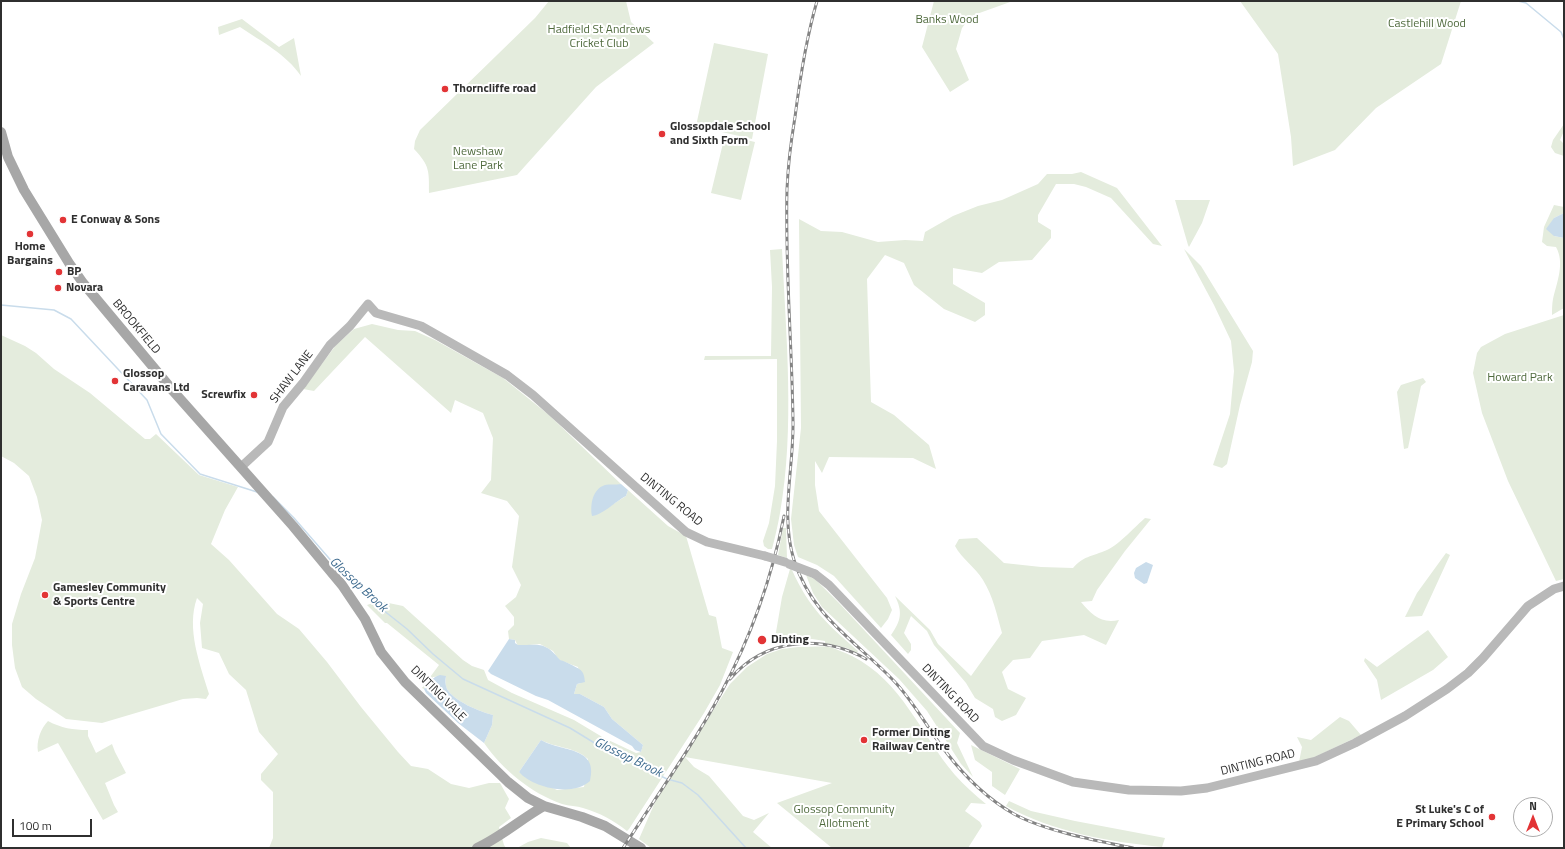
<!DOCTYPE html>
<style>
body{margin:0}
#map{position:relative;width:1565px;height:849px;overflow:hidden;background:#fff;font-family:"Titillium Web",sans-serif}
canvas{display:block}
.frame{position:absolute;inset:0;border:2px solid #2f2f2f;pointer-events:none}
.north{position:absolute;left:1513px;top:797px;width:40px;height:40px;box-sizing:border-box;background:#fff;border:1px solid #acacac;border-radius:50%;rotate:0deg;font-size:11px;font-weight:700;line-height:16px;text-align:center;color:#2f2f2f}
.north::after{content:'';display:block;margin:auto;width:14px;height:18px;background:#e23436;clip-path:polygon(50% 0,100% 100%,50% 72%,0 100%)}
.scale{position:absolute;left:12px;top:819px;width:80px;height:18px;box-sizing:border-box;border:2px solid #2f2f2f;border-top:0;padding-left:5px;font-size:12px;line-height:14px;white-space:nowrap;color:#2f2f2f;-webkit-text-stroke:3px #fff;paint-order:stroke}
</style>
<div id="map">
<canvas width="1565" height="849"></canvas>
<div class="frame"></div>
<div class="north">N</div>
<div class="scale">100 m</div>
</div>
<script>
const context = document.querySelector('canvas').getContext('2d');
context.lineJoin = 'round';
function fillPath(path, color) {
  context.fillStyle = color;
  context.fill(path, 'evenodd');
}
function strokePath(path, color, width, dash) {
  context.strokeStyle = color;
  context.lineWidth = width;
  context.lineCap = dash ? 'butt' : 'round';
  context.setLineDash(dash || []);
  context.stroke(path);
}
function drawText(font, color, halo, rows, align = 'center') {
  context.font = font + ' "Titillium Web",sans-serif';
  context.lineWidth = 4;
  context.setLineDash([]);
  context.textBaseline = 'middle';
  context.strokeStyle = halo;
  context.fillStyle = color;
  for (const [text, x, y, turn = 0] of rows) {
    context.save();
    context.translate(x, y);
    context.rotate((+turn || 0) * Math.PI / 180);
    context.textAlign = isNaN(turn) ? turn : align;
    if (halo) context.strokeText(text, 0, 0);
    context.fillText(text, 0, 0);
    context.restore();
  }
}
fillPath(new Path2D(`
 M549,1h77l5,21 23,21 -58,44 -79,88 -88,18c0,-22 1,-27 -15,-44l1,-8 5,-11 115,-112z
 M934,1h79l-42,15 -9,12 -6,21 13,31 -19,12 -28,-45z
 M1240,1h221l-20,63 -65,44 -41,42 -42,16 -2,-29 -13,-83z
 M242,19l37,28 15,-9 7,38c-15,-22 -39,-34 -61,-49l-21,8 -1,-8z
 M714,43l54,11 -16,85 -56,-13z
 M1564,124v7l-4,9 4,4v12l-9,-3 -4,-6 2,-7z
 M725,135l30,7 -14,58 -30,-7z
 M1081,172l36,16 45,58 -9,-2 -42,-46 -25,-11 -12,-3h-18l-18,31v7l13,8v8l-19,22 -33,2 -17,11 -29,-5v16l32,19v12l-10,7 -31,-13 -30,-24 -10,-22 -19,-8 -18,24 4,123 23,13 35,30 7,24 -23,-11 -84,-1 -7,16 -7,-12v24l4,26 68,87 5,12 -4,9 -7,9 -47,-52 -17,-11 -19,-8 -4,-12 -3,-26 10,-91 -2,-209 22,12 21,1 36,10 27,-2 18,1 2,-9 28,-16 25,-10 24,-6 36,-16 9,-10h25z
 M1175,200h35l-8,23 -13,24 -1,-2z
 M1554,205l10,2v6l-10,5v18l10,2v70l-12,7c0,-5 0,-11 1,-16 4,-17 12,-36 3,-52l-9,-1 -5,-4 2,-15z
 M782,249c4,87 13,179 -2,264 -2,12 -5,24 -8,36h-4l-4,-3 -1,-5 6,-18 6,-37 2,-45v-82l-73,1 1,-4h66l1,-69 -2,-37z
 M1184,249l17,17 52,85 -1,11 -12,43 -13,59 -5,4 -9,-3 17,-51 4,-43 -3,-30 -17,-36z
 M1564,315v264l-8,2 -48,-100 -26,-68 -9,-40 4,-20 4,-6 24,-13z
 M372,324l26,6 17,1 20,9 68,38 46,37 72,69 -2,1 -9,21 16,-10 2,-6 40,36 18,10 23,79 7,2 6,31 11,4 -13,33 -16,28 -75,116 -2,2c-14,-11 -27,-18 -44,-23 -6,-2 -14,-2 -21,-4 -31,-11 -59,-34 -78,-61l8,-18 1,-10c-13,-3 -39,-14 -46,-26 -2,-4 -2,-8 -1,-13l-13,1 -9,12 -2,-1 17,-23 -52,-42h-2l-18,-18 12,-4 24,5 60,54 9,6 12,4 4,10 24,13 62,27 30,18 32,15 5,-1 2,-7 -31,-26 -8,-12 -24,-13h-6l3,-10 4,-1 -3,-16 -19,-7 -6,-9 -13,-7 -22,2 -3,-6 -6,-1 -1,-8 6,-6v-8l-9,-11 11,-9 5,-12 -9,-18 7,-51 -12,-15 -26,-8 10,-13 2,-42 -10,-25 -28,-13 -4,13 -86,-76 -51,54 -11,-2 33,-44 18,-16zM541,740c15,8 34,7 47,19l-4,28 -27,3 -38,-18z
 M1,335l24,11 11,7 18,16 36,24 55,46h5l6,-5 43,41 39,12 -13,23 -14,34 18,16 48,54 22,15 28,33 34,45 37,45 13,14 17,3 23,15 18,4 20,-5h11l9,16 -4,9 6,10 -12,9 5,18 2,3h-237l4,-10v-46l-12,-12v-6l17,-20 -19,-22 -13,-42 -17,-16 -10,-21 -17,-5 -2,-25 3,-19 -6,-6c-11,31 3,66 12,96l-3,5 -9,-1 -14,1 -81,24 -36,-4 -30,-20 -14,-12 -7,-19 -3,-23v-21l9,-30 14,-36 7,-38 -5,-23 -8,-21 -15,-13 -13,-7z
 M1423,378l3,4 -5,4 -13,62 -4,1 -7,-57 4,-7z
 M1145,518l6,1 -26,32 -28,39 -5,11 -11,1c11,13 20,22 38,18l-13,25 -22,-10 -42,6 -12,17 -17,2 -11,12 6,17 18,9 -10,17 -14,6 -7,-4 -2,-8 -18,-11 -9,-15 -32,-38 -7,-14 -16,-15 -7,17 7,11v6l-3,4 -17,-19c10,-14 12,-23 4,-39l35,34 8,14 33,32 31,-43c-5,-18 -9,-37 -19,-53 -8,-13 -21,-21 -28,-34l4,-7 18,-1 27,25 37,4 32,1c11,-13 22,-12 36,-19 9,-4 28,-24 36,-31z
 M783,528h3l1,30 -9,-3z
 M1446,553l4,2 -28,61 -17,1 12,-24z
 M790,569l2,1c17,38 35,54 66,81l-1,2 -10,-5 -22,-5v-2l-13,-2 -29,3 -1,-4h-7l7,-41z
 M806,575l9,4 24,24 121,130 -3,10 16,34 -12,-13 -34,-53 -28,-32 -77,-72 -9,-14z
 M1428,630l20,27 -15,13 -52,30 -4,-20 -13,-19 1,-3 12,9z
 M798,647c10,0 21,-1 31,0 8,2 16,6 23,9 50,25 69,79 103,119 10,11 20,20 31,29l-15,-1 -6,8 15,11 2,4 -14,22h-136l-55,-45 55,-20 -147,-26 9,10 15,9 34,40 11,4 15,-7 -16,19 19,16h-121l-12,-9 17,-39 74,-116 17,-17 20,-13 15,-5z
 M1340,717l9,4 12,14 -46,22 -16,5 3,-15 -5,-10 14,3z
 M48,721c13,7 25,9 40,9v6l8,17 16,-9 3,8 11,21 -21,10 9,22 4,7 -15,8 -45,-77 -20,9c-2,-11 3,-24 10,-31z
 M971,745l49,24 -15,26 -13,-9v-14l-17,-12z
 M1009,801l22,10 44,10 90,17 -3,9c-52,-5 -109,-15 -156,-41z
 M541,838l26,5 4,5h-54l11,-6z`), '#e4ecdd');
fillPath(new Path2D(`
 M1564,213v25l-10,-2 -8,-7 8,-11z
 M621,484l7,6 -2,6c-10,5 -25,20 -34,20 -2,-10 0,-27 13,-31 4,-1 11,0 16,-1z
 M1146,562l7,3 -6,18 -3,1 -9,-6 -1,-5 2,-5z
 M509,639l6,1v3l3,2c21,0 27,-4 42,15 5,1 7,3 12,5 9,5 12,5 13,17l-8,2 -3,10h6l24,13 8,12 31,26 -2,7 -6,-2 -3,-4 -84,-46 -12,-4 -45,-22 -3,-3z
 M440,675l6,1c-1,5 -1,8 1,13 7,12 33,23 46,26l-1,10 -8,18 -26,-20 -32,-30 -2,-4c5,-6 8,-12 16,-14z
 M541,740c20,12 58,6 49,41 -17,16 -57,7 -71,-9z`), '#c9dceb');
strokePath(new Path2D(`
 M1518,1l8,2 35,29 3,7
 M1,305l53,5 17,9 76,81 14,34 39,40 57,18
 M273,497l21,21 47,54 37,34 29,23 26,25 30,25 107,49 36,22 61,29 15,4 16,12 48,53`), '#c9dceb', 1.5);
strokePath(new Path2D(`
 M241,467l27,-25 15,-35 20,-24 27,-38 20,-19 18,-22 8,9 45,13 86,49 26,20 153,137 21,10 58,14
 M815,574l14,11 154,161 30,14 60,22 56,8 52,1 26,-3 109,-27 39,-18 50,-27 42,-27 21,-16 15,-15 45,-52 26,-17 10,-3`), '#b9b9b9', 9);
strokePath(new Path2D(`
 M1,132l7,25 16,33 45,73 14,20 91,109 119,134 49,59 23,34 16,33 24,30 103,100 20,16 16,8 38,11 23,9 36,22
 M477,848c24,-11 44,-29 67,-42`), '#a7a7a7', 10);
const rail = new Path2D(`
 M817,1c-11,38 -17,77 -22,116 -4,24 -7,48 -8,72 -2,78 5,155 6,232 1,46 -13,94 1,139 18,57 61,80 100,121 20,21 34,48 52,71 19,25 40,46 68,62 31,17 84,27 119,34
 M730,679c35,-41 91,-45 136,-20
 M623,848c33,-51 69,-101 98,-155 29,-54 51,-116 63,-177`);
strokePath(rail, '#848484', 3);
strokePath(rail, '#fff', 1.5, [4.5]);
strokePath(new Path2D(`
 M765,556l20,6
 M789,564l26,10`), '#b9b9b9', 9);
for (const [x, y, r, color] of [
 [445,89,4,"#e23436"],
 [662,134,4,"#e23436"],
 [63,220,4,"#e23436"],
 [30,234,4,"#e23436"],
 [59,272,4,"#e23436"],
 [58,288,4,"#e23436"],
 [115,381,4,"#e23436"],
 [254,395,4,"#e23436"],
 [45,595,4,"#e23436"],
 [762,640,5,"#e23436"],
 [864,740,4,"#e23436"],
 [1492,817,4,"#e23436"]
]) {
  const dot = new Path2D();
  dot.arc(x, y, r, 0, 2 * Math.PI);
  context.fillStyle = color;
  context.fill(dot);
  strokePath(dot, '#fff', 1.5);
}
drawText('12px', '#4f6a3d', '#fff', [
 ["Banks Wood",947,20],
 ["Castlehill Wood",1427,24],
 ["Hadfield St Andrews",599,30],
 ["Cricket Club",599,44],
 ["Newshaw",478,152],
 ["Lane Park",478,166],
 ["Howard Park",1520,378],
 ["Glossop Community",844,810],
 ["Allotment",844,824]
]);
drawText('bold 12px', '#2f2f2f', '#fff', [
 ["Thorncliffe road",453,89],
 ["Glossopdale School",670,127],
 ["and Sixth Form",670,141],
 ["E Conway & Sons",71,220],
 ["Home",30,247,"center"],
 ["Bargains",30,261,"center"],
 ["BP",67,272],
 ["Novara",66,288],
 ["Glossop",123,374],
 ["Caravans Ltd",123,388],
 ["Screwfix",246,395,"right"],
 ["Gamesley Community",53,588],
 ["& Sports Centre",53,602],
 ["Dinting",771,640],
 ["Former Dinting",872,733],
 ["Railway Centre",872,747],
 ["St Luke's C of",1484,810,"right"],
 ["E Primary School",1484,824,"right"]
], 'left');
drawText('12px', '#2f2f2f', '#fff', [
 ["BROOKFIELD",136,327,50],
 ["SHAW LANE",292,377,-53],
 ["DINTING ROAD",671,500,39],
 ["DINTING VALE",438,694,45],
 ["DINTING ROAD",950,694,46],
 ["DINTING ROAD",1258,763,-14]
]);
drawText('italic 13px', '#3e6b8f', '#fff', [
 ["Glossop Brook",358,585,43],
 ["Glossop Brook",628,758,26]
]);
</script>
